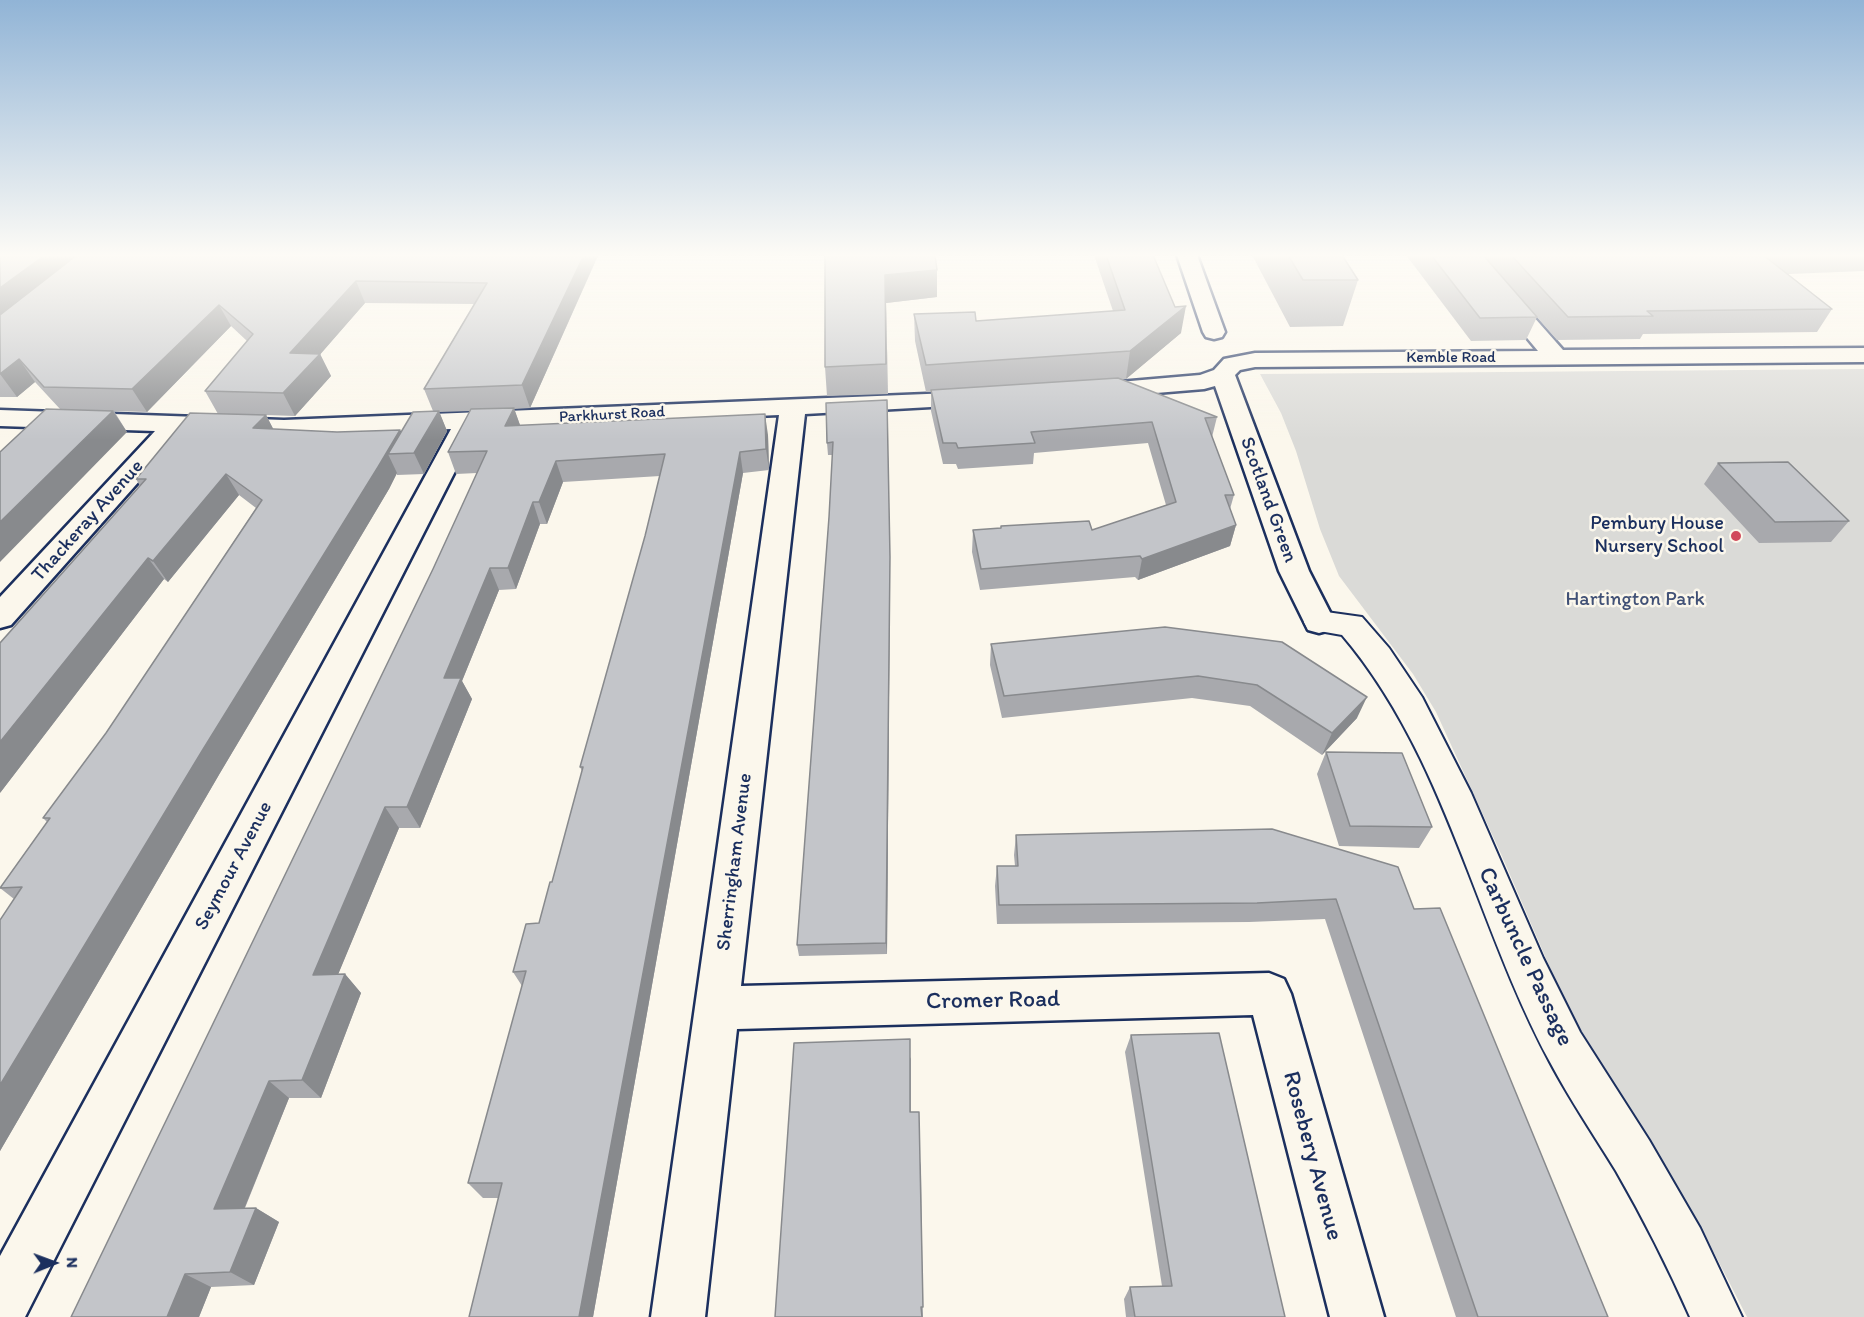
<!DOCTYPE html>
<style>
body{margin:0}
#map{position:relative;width:1864px;height:1317px;overflow:hidden;background:#fbf7ec;font-family:Itim,sans-serif}
canvas{display:block}
.north{position:absolute;left:24px;top:1233px;width:60px;height:60px;-webkit-text-stroke:4px #fbf7ec;paint-order:stroke;rotate:89deg;font-size:16px;font-weight:700;line-height:24px;text-align:center;color:#1b2f5e}
.north::after{content:'';display:block;margin:auto;width:21px;height:27px;background:#1b2f5e;clip-path:polygon(50% 0,100% 100%,50% 72%,0 100%)}
</style>
<div id="map">
<canvas width="1864" height="1317"></canvas>
<div class="north">N</div>
</div>
<script>
const context = document.querySelector('canvas').getContext('2d');
context.lineJoin = 'round';
function fillPath(path, color) {
  context.fillStyle = color;
  context.fill(path, 'evenodd');
}
function strokePath(path, color, width, dash) {
  context.strokeStyle = color;
  context.lineWidth = width;
  context.lineCap = dash ? 'butt' : 'round';
  context.setLineDash(dash || []);
  context.stroke(path);
}
function drawText(font, color, halo, rows, align = 'center') {
  context.font = font + ' Itim,sans-serif';
  context.lineWidth = 5;
  context.setLineDash([]);
  context.textBaseline = 'middle';
  context.strokeStyle = halo;
  context.fillStyle = color;
  for (const [text, x, y, turn = 0] of rows) {
    context.save();
    context.translate(x, y);
    context.rotate((+turn || 0) * Math.PI / 180);
    context.textAlign = isNaN(turn) ? turn : align;
    if (halo) context.strokeText(text, 0, 0);
    context.fillText(text, 0, 0);
    context.restore();
  }
}
fillPath(new Path2D(`
 M1864,369v948h-117l-38,-74 -143,-238 -65,-151 -65,-142 -23,-38 -74,-98 -19,-47 -24,-78 -15,-38 -21,-39z`), '#dadad7');
const pedestrian = new Path2D(`
 M1319,611l43,6 27,31 33,49 49,96 72,165 37,74 69,108 51,88 42,89h-52c-22,-50 -47,-99 -74,-146 -22,-36 -46,-71 -66,-109 -75,-139 -104,-305 -208,-427l-34,-6 -4,-7 4,-7z`);
const minor = new Path2D(`
 M1177,255h20l28,77 -3,5 -8,2 -8,-2 -3,-5z
 M1458,255h21l84,95 301,-2v14l-609,5 -15,3 -5,5 74,196 26,51 -5,8 -11,3 -11,-3 -29,-59 -64,-185 -11,3 -108,9 -9,-2 -3,-5 3,-5 9,-2 104,-9 14,-5 10,-11 31,-6 283,-2z
 M976,392l9,2 3,5 -3,5 -180,10 -64,572 528,-13 15,6 7,15 93,323h-54l-77,-302 -516,14 -32,288h-54l128,-902 -302,13 -452,889h-25v-61l451,-827 -167,7 -101,-4 -172,193 -11,3v-31l155,-166 -155,-5v-16l284,10z`);
strokePath(pedestrian, '#1b2f5e', 4);
strokePath(minor, '#1b2f5e', 5);
fillPath(pedestrian, '#fbf7ec');
fillPath(minor, '#fbf7ec');
fillPath(new Path2D(`
 M0,255h603l-5,1 -68,152 -16,1 6,16 248,10 1,35 -26,3 -150,844h-124l30,-119h-16l-15,-15 54,-197 -9,-14 26,-49 13,-41 30,-111 -2,-4 65,-231 15,-60 -97,6 -16,42h-7l-24,65 -17,1 -37,91 10,18 -52,129h-21l-61,146h7l16,19 -40,105h-32l-44,110h11l23,14 -25,63 -43,2 -12,30h-128l362,-748 44,-96 -21,1 -8,-22 22,-41 -31,1 8,19 -23,43 -27,1v-2l-8,16 -169,284 -220,378v-231l14,-21 -14,-11 47,-66 -4,-4 63,-85 150,-225 -17,-13 -71,87 -4,-3 -164,214 140,-307 -4,-7 82,-65 -13,-23 42,-50 -16,-15 -84,86 -33,-1 13,21 -67,-23 -25,-27 -18,15h-17zM365,303l109,1 -50,85 9,22 -32,21h-64l-64,-3 -7,-14 29,1 36,-40 -11,-22z
 M825,255l112,15v27l-51,6 2,91 -61,2 -2,-29z
 M1094,255h59l28,78 -55,46h-5l96,38 -5,20 22,58 -4,14 6,16 -6,21 -92,34 -3,-3 -155,13 -8,-38 1,-22 28,-2v-2l91,4 74,-25 -18,-62 -114,10 -1,11 -75,5 -2,-5h-13l-12,-53v-19h-5l-11,-51 -1,-27 62,7 137,-10z
 M1252,255h90l16,25 -15,46 -53,1z
 M1406,255h458v16l-76,3 44,35 -15,23 -174,2 -3,5 -83,1 -36,-41 16,18 -11,23 -55,1z
 M826,403l64,167 -3,384 -88,2 -2,-11 32,-428 4,-62h-5l-1,-12z
 M1718,463l131,58 -18,21 -72,1 -55,-59z
 M1165,627l192,91 -35,37 -72,-49 -58,-8 -190,20 -12,-53 1,-21z
 M1326,752l106,75 -13,21 -80,-2 -22,-72z
 M1016,835l398,74 194,408h-152l-131,-398 -76,3 -252,2 -2,-38 2,-20h18l-1,-11z
 M1131,1035l154,282h-159l-2,-18 6,-12 32,-1 -37,-234z
 M911,1057v55l10,55 2,150h-148z`), '#a8a9ad');
fillPath(new Path2D(`
 M45,255h41l-86,66v-33z
 M584,255h14l-68,153 -8,-23z
 M937,270v27l-51,6 2,91 -3,-119z
 M356,281l9,22 -47,54 2,-3 11,22 -36,40 -12,-23 7,-40z
 M219,305l12,21 -84,86 -15,-23z
 M1186,306l-5,27 -55,46 4,-28z
 M19,359l16,23 -18,15 -17,-23z
 M887,400l3,170 -3,384 -1,-11z
 M514,408l7,20 -16,-2z
 M113,411l14,21 -127,130v-40z
 M439,411l8,20 -23,43 -10,-21z
 M765,414l3,21 1,35 -3,-21z
 M266,415l11,21 -24,-8z
 M400,430l9,20 -21,4 9,19 -8,16 -169,284 -220,378v-66l202,-334z
 M740,452l3,21 -150,844h-14z
 M556,461l7,21 -16,42 -8,-22z
 M226,474l13,21 -71,87 -15,-21z
 M533,502l7,22 -24,65 -8,-21z
 M1236,525l-6,21 -92,34 4,-21z
 M148,558l16,21 -164,214v-51z
 M490,568l9,22 -37,91 10,18 -52,129 -13,-21 37,-129z
 M1367,697l-10,21 -35,37 10,-22z
 M385,807l14,21 -69,166 -17,-19z
 M345,974l16,19 -40,105 -19,-18z
 M269,1081l20,17 -51,126 -24,-15z
 M256,1208l23,14 -25,63 -24,-13z
 M185,1274l26,13 -12,30h-32z`), '#888a8d');
const building = new Path2D(`
 M0,255h45l-45,33z
 M77,255h507l-62,130 -98,4 63,-106 -131,-2 -66,72 30,1 -37,39 -78,-2 48,-57 -34,-29 -87,84 -88,-2 -25,-28 -19,15v-59z
 M825,255h110l2,15 -52,5 1,89 -61,3z
 M1106,255h47l22,52 11,-1 -56,45 -204,14 -12,-51 61,-2 1,9 149,-11z
 M1288,255h54l16,25h-55z
 M1431,255h52l54,62 -57,1z
 M1511,255h252l69,54 -185,2 6,5 -85,1z
 M1118,378l99,39 -12,1 29,77h-9l11,30 -94,34 -2,-3 -159,13 -8,-39 28,-2v-2l88,-5 3,9 84,-28 -24,-80 -121,10 4,11 -77,5 -2,-5h-13l-12,-53z
 M887,400l3,157 -4,386 -89,2 32,-428 4,-75 -6,1 -1,-40z
 M514,408l-9,18 260,-12 1,35 -26,3 -161,865h-110l33,-134h-34l58,-212 -13,1 13,-48 13,-1 11,-41h2l31,-115h-3l65,-231 20,-82 -109,7 -17,41h-6l-25,66h-18l-46,110h17l-54,129h-22l-72,168 32,-1 -43,106 -33,1 -55,128 42,-1 -26,64 -45,2 -18,43h-96l362,-748 54,-118 -39,1 23,-43z
 M46,409l67,2 -113,111v-70z
 M439,411l-25,42 -26,1 25,-42z
 M190,413l76,2 -13,13 84,4 63,-2 -22,37 -176,284 -202,334v-165l22,-33 -22,1 50,-70h-7l63,-85 156,-233 -36,-26 -73,87 -5,-3 -148,184v-99l146,-164h-10z
 M1788,462l61,59 -74,1 -57,-59z
 M1165,627l117,15 85,55 -35,36 -75,-48 -59,-9 -194,20 -13,-52z
 M1326,752l76,1 30,74 -82,-1z
 M1272,829l126,38 16,42 26,-1 168,409h-130l-142,-418 -79,4 -258,2 -2,-39h21l-2,-31z
 M1219,1033l66,284h-150l-5,-30 42,-1 -41,-251z
 M910,1039v73h9l4,195h-2l1,10h-147l19,-274z`);
fillPath(building, '#c3c5c9');
strokePath(building, '#888a8d', 1.5);
const sky = context.createLinearGradient(0, 0, 0, 440);
sky.addColorStop(0, '#91b4d6');
sky.addColorStop(0.58, '#fdfbf6');
sky.addColorStop(1, '#fdfbf600');
context.fillStyle = sky;
context.fillRect(0, 0, 1864, 440);
for (const [x, y, r, color] of [
 [1736,536,6,"#d1495b"]
]) {
  const dot = new Path2D();
  dot.arc(x, y, r, 0, 2 * Math.PI);
  context.fillStyle = color;
  context.fill(dot);
  strokePath(dot, '#fbf7ec', 2);
}
drawText('16px', '#1b2f5e', '#fbf7ec', [
 ["Kemble Road",1451,358],
 ["Parkhurst Road",612,415,-3]
]);
drawText('20px', '#1b2f5e', '#fbf7ec', [
 ["Scotland Green",1268,500,70],
 ["Thackeray Avenue",88,521,-48],
 ["Sherringham Avenue",735,862,-83],
 ["Seymour Avenue",234,866,-62]
]);
drawText('20px', '#1b2f5e', '#fbf7ec', [
 ["Pembury House",1724,524],
 ["Nursery School",1724,547]
], 'right');
drawText('20px', '#415176', '#fbf7ec', [
 ["Hartington Park",1635,600]
]);
drawText('24px', '#1b2f5e', '#fbf7ec', [
 ["Carbuncle Passage",1525,957,65],
 ["Cromer Road",993,1001,-1],
 ["Rosebery Avenue",1312,1156,75]
]);
</script>
